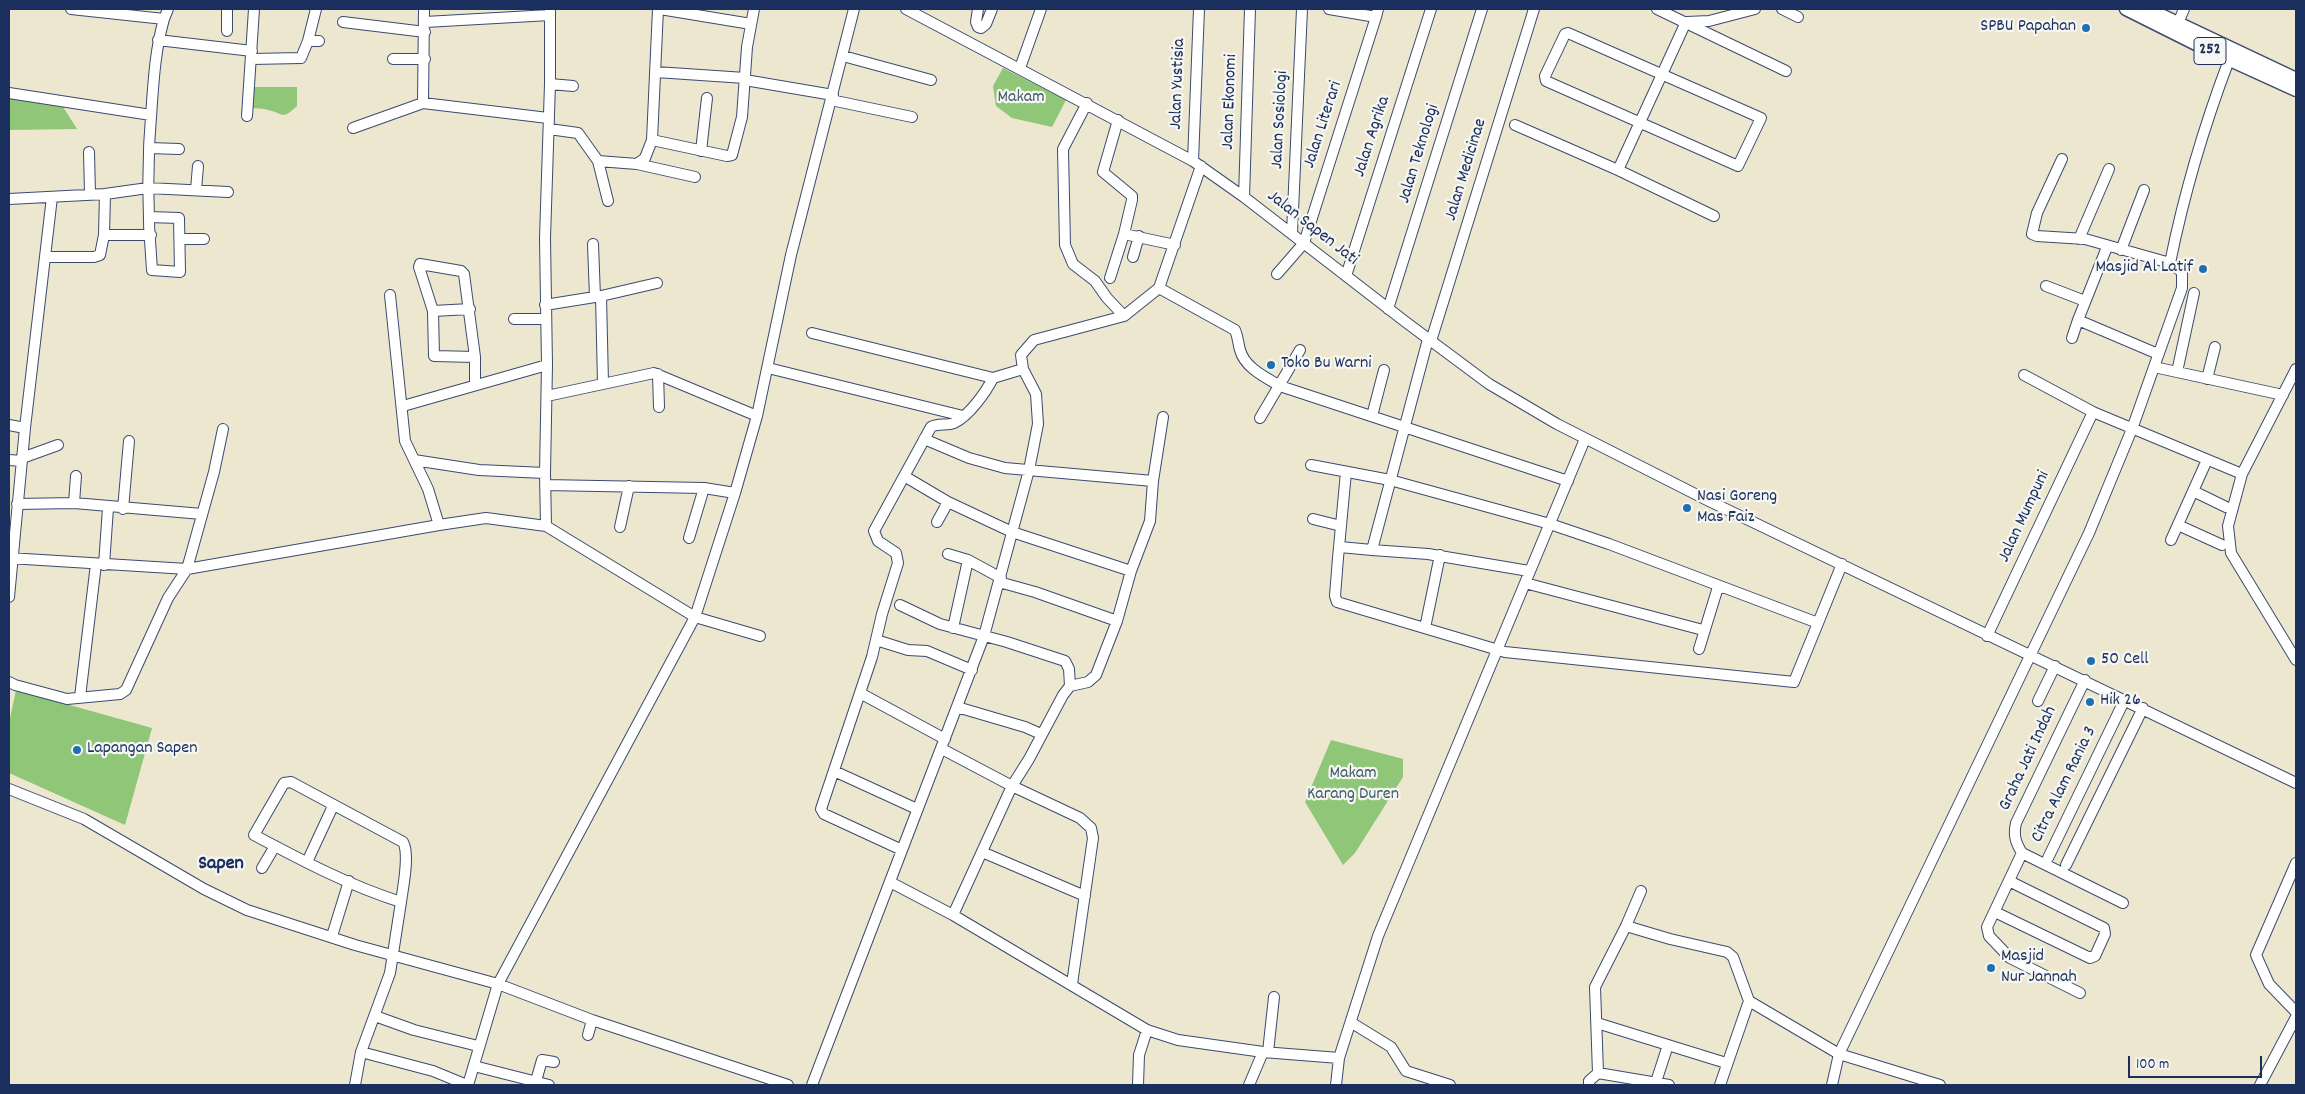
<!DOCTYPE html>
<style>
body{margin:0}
#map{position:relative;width:2305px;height:1094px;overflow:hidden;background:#ece7ce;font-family:Dekko,sans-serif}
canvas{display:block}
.frame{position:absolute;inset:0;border:10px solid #1b2f5e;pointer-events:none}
.scale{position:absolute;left:2128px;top:1056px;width:134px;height:22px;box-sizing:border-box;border:2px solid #1b2f5e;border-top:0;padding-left:6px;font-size:15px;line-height:18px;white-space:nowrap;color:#1b2f5e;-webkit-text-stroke:4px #f6f6f2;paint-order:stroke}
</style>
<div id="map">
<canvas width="2305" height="1094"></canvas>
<div class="frame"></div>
<div class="scale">100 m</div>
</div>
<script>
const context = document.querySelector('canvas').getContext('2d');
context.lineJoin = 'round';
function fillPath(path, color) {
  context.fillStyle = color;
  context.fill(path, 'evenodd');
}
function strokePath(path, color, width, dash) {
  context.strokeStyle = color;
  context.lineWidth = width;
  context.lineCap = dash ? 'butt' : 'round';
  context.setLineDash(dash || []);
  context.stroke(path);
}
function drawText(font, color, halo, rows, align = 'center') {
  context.font = font + ' Dekko,sans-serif';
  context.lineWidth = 4.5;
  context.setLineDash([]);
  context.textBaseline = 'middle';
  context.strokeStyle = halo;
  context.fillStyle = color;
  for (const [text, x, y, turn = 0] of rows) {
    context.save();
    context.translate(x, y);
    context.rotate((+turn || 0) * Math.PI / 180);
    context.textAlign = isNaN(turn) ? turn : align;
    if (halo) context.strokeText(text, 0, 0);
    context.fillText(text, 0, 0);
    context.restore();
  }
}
fillPath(new Path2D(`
 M1003,68l63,32 -14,27 -40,-9 -16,-12 -3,-20z
 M252,87h45v19c-16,15 -13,7 -29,4 -5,-2 -12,-1 -17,-2z
 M9,93l51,9 17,27 -68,1z
 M16,690l136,38 -27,97 -116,-52v-50z
 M1331,740l72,19v18l-48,76 -12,12 -38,-63z`), '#8fc678');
const minor = new Path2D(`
 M71,9l93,10c-8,28 -10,55 -12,83 -5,56 -5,112 0,168l28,2 -1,-54 -30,-1
 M660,9l91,15
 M906,9l287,152 51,36 163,126 82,61 68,40 150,76 589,283
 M978,9l-2,13 2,5 3,1 5,-4 6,-15
 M1329,9l47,8 2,-8
 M1657,9l129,62
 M1782,9l16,8
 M164,19l4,-10
 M343,22l82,10
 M425,22l125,-7
 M1687,22l22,-1 46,-12
 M2176,28l8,-19
 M227,31v-22
 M1568,33l193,85 -23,48 -192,-85 -1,-5 20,-42z
 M158,40l94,11
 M308,41h11
 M843,56l88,24
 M251,59l50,-1 7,-17 8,-32
 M393,59h32
 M1020,68l21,-59
 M656,72l89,6
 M745,80l88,15
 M550,84l23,2
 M9,93l142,22
 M831,100l81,17
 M423,103l1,-94
 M1087,103l-24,46 2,96 8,19 22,17 12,17 17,18
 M247,116l7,-107
 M1515,125l103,45 96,46
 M353,128l70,-25 125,15
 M549,129l29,4 20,28 10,40
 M652,140l75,16 5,-1 10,-38 5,-70 7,-38
 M149,148l30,1
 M701,151l6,-53
 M89,152l1,42
 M598,161l39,3 8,-6 7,-18 6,-131
 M1193,161l6,-152
 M637,164l58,13
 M1618,170l68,-148
 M196,190l2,-24
 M1244,197l6,-188
 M9,199l96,-5 43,-6 80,4
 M1292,233l10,-224
 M1124,234l51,11
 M104,235h47
 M180,239h24
 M2079,239l30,-70
 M593,244l2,53
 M2107,247l-29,73 80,34
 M2121,250l23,-60
 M46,257h48l6,-2 4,-20 1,-41
 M1133,257l6,-21
 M2170,263c14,-69 34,-137 59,-203
 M1277,274l27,-31 72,-226
 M1346,276l85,-267
 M1110,278l14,-44 8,-34v-4l-29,-24 15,-52
 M2046,286l39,15
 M1159,288l76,42c3,7 3,13 5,20 5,18 25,27 40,36l288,95
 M390,295l15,146 23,48 11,36
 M601,296l2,87
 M545,305l56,-9 56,-13
 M1388,309l94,-300
 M433,311l37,-2
 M514,319h32
 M812,333l181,45 30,-9 13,25 2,30 -9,46 -45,166 -172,449
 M2072,338l6,-18
 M1428,339l-56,211 56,4 101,17
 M1431,341l103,-332h-1
 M475,357l-41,-1 -1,-45 -14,-44 1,-3 41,7 3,3 11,83v28
 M2154,367l129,28
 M768,368l195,48
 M1023,369l-2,-14 13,-15 90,-24 35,-28 42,-122
 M2296,369l-54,105 -14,52 3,27 65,107
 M2177,372l17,-79
 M658,374l1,33
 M2024,375l69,37 149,62
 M2207,379l8,-32
 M547,396l107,-23 103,43
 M403,406l144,-41
 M1372,416l12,-46
 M1260,418l40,-68
 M9,425l16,3
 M924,439l45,19 36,10 148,13
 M22,458l36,-13
 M9,460l13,1
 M414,460l65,10 66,3
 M1311,465l79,15 160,44 59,20 209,79
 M1346,472l-8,86 -3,38 2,6 168,50 289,30 48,-118
 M904,476l44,26 64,30 119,39
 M545,485l159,3 31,5
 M2193,491l33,16
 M74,503l2,-27
 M17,504l57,-1 128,11
 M123,509l6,-68
 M1313,519l28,7
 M937,522l11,-20
 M2178,525l44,20
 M546,526l-1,-53 2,-108 -2,-127 5,-154v-75
 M620,527l9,-41
 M689,538l15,-50
 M2171,540l36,-80
 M1340,547l32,3
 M948,554l20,6 33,18
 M9,558l178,11 252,-44 47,-7 60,8 149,91 40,-124 22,-77 34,-161 63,-246
 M104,565l4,-57
 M999,582l36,10 82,29
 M1525,583l178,47
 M9,597l16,-169 27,-231
 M900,605l40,19 67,18 58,19 4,8 1,17
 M953,628l15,-68
 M1425,628l15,-73
 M1987,636l106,-224
 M876,640l32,10 19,1 45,19
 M1699,649l19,-62
 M2085,680l-69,143c-3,13 0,20 6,30l101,50
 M9,682l6,3 52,14 53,-5 6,-4 42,-92 19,-29 27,-97 9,-43
 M860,693l85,46
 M80,697l16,-133
 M2038,701l17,-35
 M957,707l68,20 16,7
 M942,749l70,37 68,32 11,10 2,10 -21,146
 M834,771l83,38
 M9,789l75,30 120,70 43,21 108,35 143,39 94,36 196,65
 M902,850l-78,-36 -3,-5 51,-152 10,-43 16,-51 -2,-10 -18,-12 -4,-10 57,-104c7,-4 16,-1 23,-4 15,-7 32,-31 39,-45
 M982,852l103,44
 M2022,853l-35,74 2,9 21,22 70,35
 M2048,858l77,-159
 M307,862l26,-56
 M2296,863l-40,92 13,29 27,28
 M2066,865l77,-157
 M262,868l13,-22
 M890,882l63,33 194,115 31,10 85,12 76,6
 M1995,912l95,46 5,-2 10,-22 -1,-6 -95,-47
 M953,915l59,-129 17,-27 34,-64 7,-9 18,-4 8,-7 21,-54 14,-50 19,-50 3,-40 10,-64
 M1626,926l44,13 57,13 6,5 16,44 90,53 101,31
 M332,936l17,-55
 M375,1016l39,14 64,16
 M1352,1023l39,24 15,24 44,14
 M1597,1023l129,40
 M588,1035l4,-15
 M361,1052l72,19 34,14
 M1268,1052l6,-55
 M474,1066l75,19
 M1598,1073l71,12
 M536,1081l6,-21 12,2
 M355,1085l6,-33 29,-79 11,-71c-51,-16 -100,-42 -147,-67l30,-52 7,-1 112,60c7,12 0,45 -2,60
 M468,1085l30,-101 197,-367 65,19
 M1138,1085l1,-30 8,-25
 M1249,1085l14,-33
 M1336,1085l3,-27 39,-122 207,-497
 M1589,1085v-4l9,-8 -3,-86 31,-61 15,-35
 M1655,1085l13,-40
 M1720,1085l29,-84
 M1832,1085l7,-31 250,-521 43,-104 50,-141v-16l-12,-9 -85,-24 -48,-3 -5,-2 5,-21 25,-54
 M2260,1085l36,-68`);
const major = new Path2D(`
 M2126,9l80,40 90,41
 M2148,9l148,70`);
strokePath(minor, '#3a4b6f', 12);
strokePath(major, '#3a4b6f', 15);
strokePath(minor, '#fff', 10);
strokePath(major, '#fff', 12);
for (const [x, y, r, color] of [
 [2086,28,5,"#1f6fb2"],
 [2203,269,5,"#1f6fb2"],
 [1271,365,5,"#1f6fb2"],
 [1687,508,5,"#1f6fb2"],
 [2091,661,5,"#1f6fb2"],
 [2090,702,5,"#1f6fb2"],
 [77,750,5,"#1f6fb2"],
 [1991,968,5,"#1f6fb2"]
]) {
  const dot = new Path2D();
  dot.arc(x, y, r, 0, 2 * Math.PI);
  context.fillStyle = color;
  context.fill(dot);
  strokePath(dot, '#f6f6f2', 2);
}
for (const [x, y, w] of [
 [2210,51,32]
]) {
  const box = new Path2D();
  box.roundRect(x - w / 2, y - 13.5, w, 27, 4);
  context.fillStyle = '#f6f6f2';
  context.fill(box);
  strokePath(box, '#1b2f5e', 1);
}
drawText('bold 16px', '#1b2f5e', null, [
 ["252",2210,51]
]);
drawText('18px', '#1b2f5e', '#f6f6f2', [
 ["SPBU Papahan",2076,28,"right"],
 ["Masjid Al Latif",2193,269,"right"],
 ["Toko Bu Warni",1281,365],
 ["Nasi Goreng",1697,498],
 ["Mas Faiz",1697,519],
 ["50 Cell",2101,661],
 ["Hik 26",2100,702],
 ["Lapangan Sapen",87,750],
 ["Masjid",2001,958],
 ["Nur Jannah",2001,979]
], 'left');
drawText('18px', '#1b2f5e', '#f6f6f2', [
 ["Jalan Yustisia",1179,84,-88],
 ["Jalan Ekonomi",1231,102,-88],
 ["Jalan Sosiologi",1281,120,-87],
 ["Jalan Literari",1324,125,-72],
 ["Jalan Agrika",1373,137,-72],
 ["Jalan Teknologi",1420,154,-73],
 ["Jalan Medicinae",1467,170,-73],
 ["Jalan Sapen Jati",1312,229,38],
 ["Jalan Mumpuni",2025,517,-65],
 ["Graha Jati Indah",2029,759,-65],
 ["Citra Alam Rania 3",2065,785,-64]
]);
drawText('18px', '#3e5c66', '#f6f6f2', [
 ["Makam",1021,99],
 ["Makam",1353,775],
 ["Karang Duren",1353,796]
]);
drawText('bold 20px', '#1b2f5e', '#f6f6f2', [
 ["Sapen",221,865]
]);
</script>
